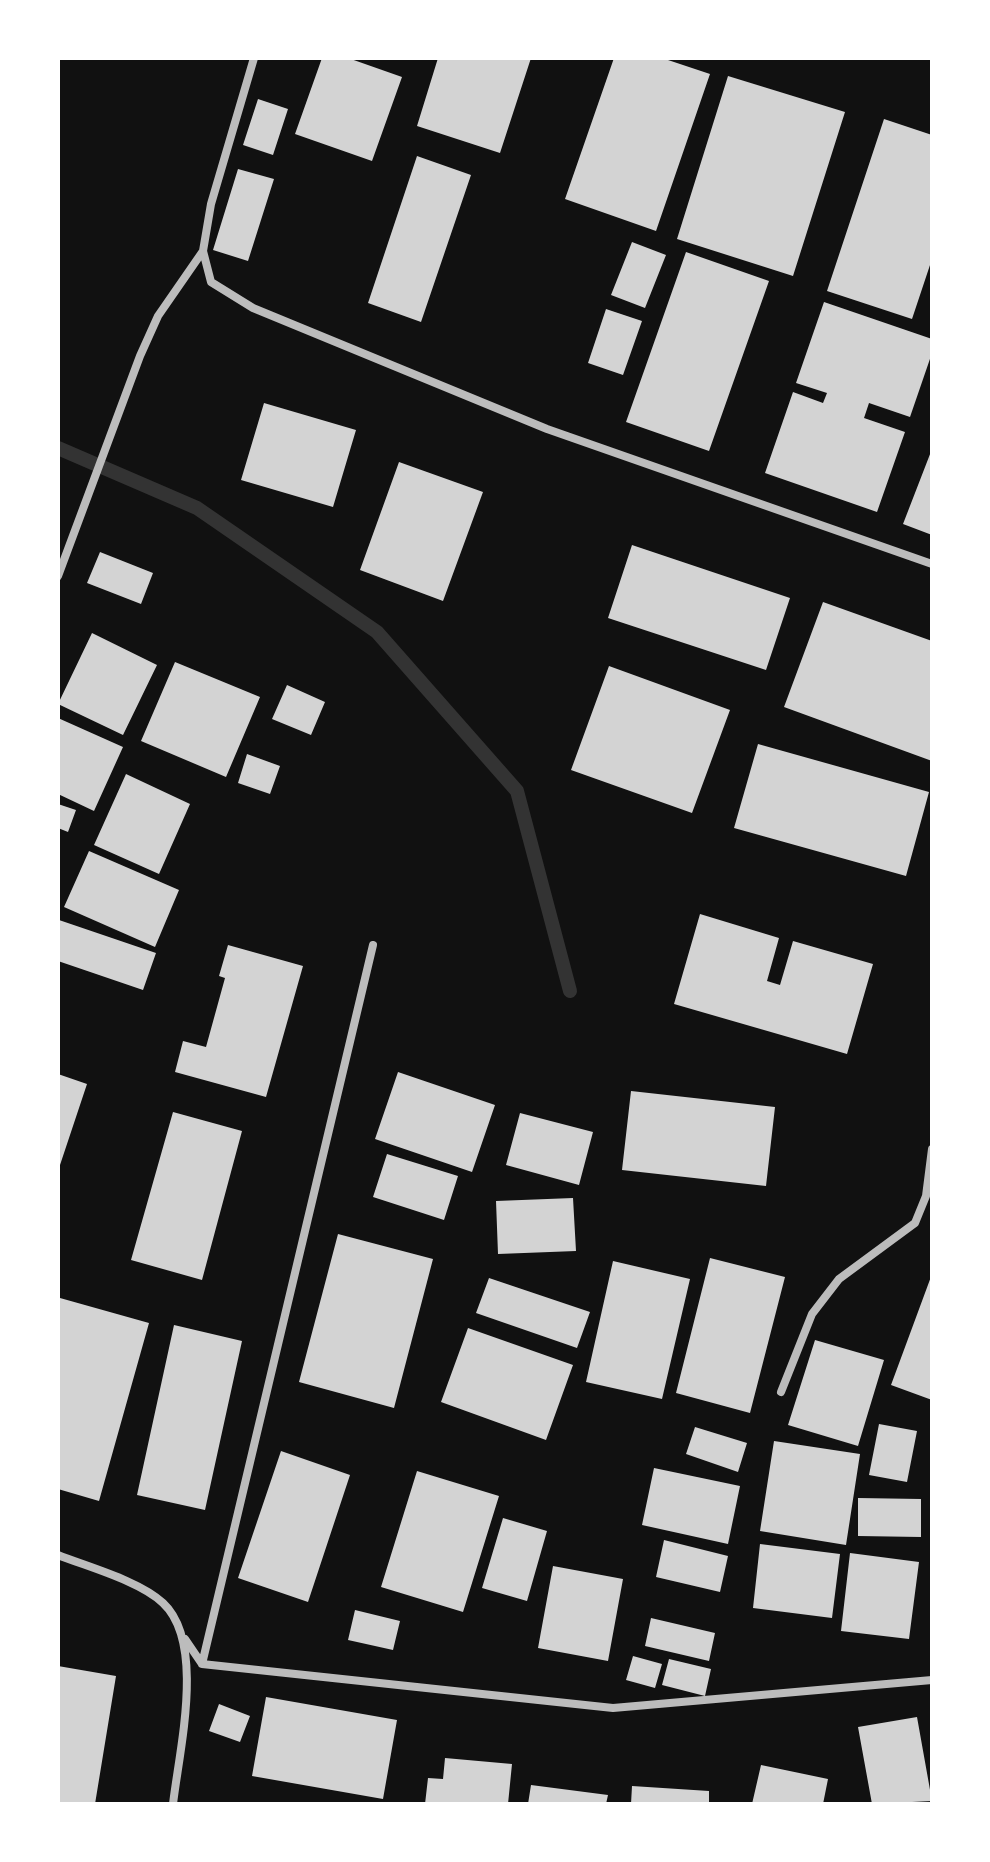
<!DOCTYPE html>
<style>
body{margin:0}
#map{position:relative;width:990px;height:1862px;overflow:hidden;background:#111;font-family:"Space Grotesk",sans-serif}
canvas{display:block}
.frame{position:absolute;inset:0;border:60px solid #fff;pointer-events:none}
</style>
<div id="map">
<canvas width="990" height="1862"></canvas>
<div class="frame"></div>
</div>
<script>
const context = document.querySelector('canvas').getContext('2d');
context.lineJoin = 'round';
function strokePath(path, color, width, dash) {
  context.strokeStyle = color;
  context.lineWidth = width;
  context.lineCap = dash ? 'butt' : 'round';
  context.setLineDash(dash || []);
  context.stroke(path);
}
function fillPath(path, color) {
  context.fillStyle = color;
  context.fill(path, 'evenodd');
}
strokePath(new Path2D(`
 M58,448l139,60 180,124 140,159 53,200`), '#333', 14);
fillPath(new Path2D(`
 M322,58h26l54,19 -30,84 -77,-27z
 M438,58h93l-31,95 -83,-27z
 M614,58h48l48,16 -54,157 -91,-32z
 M728,76l117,36 -52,164 -116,-37z
 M258,99l30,10 -15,46 -30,-10z
 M884,119l48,16v124l-20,60 -85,-28z
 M417,156l54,19 -50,147 -53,-19z
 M238,169l36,10 -26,82 -35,-11z
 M632,242l34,13 -21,53 -34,-13z
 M686,252l83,29 -60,170 -83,-29z
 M824,302l108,37v14l-22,64 -41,-14 -5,15 41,14 -28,80 -112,-39 28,-81 30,11 4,-10 -31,-10z
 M606,309l36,12 -19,54 -35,-12z
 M264,403l92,27 -23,77 -92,-27z
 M932,449v86l-29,-11z
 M399,462l84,30 -40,109 -83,-31z
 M632,545l158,53 -24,72 -158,-52z
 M100,552l53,21 -12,31 -54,-21z
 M823,602l109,39v120l-148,-54z
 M92,633l65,32 -34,70 -65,-31z
 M175,662l85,35 -34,80 -85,-36z
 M609,666l121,44 -38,103 -121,-43z
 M287,685l38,17 -14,33 -39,-16z
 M58,718l65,29 -29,64 -36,-17z
 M758,744l171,48 -23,84 -172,-48z
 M247,754l33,12 -10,28 -32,-11z
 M126,774l64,30 -31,70 -65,-29z
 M58,804l18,6 -8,22 -10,-4z
 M89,851l90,39 -24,57 -91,-40z
 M700,914l79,24 -12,43 13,4 13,-44 80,23 -26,90 -173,-50z
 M59,920l97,33 -13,37 -85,-29z
 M228,945l75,21 -37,131 -91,-25 8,-31 23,6 19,-69 -6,-2z
 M398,1072l97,33 -23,67 -97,-33z
 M58,1074l29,10 -28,84h-1z
 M631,1091l144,16 -9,79 -144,-16z
 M173,1112l69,19 -40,149 -71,-20z
 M520,1113l73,19 -14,53 -73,-20z
 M387,1154l71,22 -14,44 -71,-23z
 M573,1198l3,53 -78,3 -2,-53z
 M338,1234l95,25 -39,149 -95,-26z
 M710,1258l75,19 -35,136 -74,-20z
 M613,1261l77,18 -28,120 -76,-17z
 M932,1274v126l-41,-15z
 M489,1278l101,34 -13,36 -101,-35z
 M60,1298l89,25 -50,178 -41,-12z
 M174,1325l68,16 -37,169 -68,-15z
 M468,1328l105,37 -27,75 -105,-38z
 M815,1340l69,20 -26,86 -70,-21z
 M879,1424l38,7 -10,51 -38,-7z
 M695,1427l52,16 -9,29 -52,-18z
 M774,1441l86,13 -14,91 -86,-14z
 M281,1451l69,24 -42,127 -70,-24z
 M654,1468l86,18 -12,58 -86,-19z
 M417,1471l82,25 -36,116 -82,-25z
 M858,1498l63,1v38l-63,-1z
 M503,1518l44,13 -20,70 -45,-13z
 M664,1540l64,16 -8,36 -64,-15z
 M760,1544l80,10 -8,64 -79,-10z
 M850,1553l69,9 -10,77 -68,-8z
 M553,1566l70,13 -15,82 -70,-13z
 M355,1610l45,11 -7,29 -45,-10z
 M651,1618l64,15 -6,28 -64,-15z
 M633,1656l29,8 -7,24 -29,-8z
 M669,1659l42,10 -6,27 -43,-11z
 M58,1666l58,10 -21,128h-37z
 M266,1697l131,23 -14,79 -131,-23z
 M219,1704l31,12 -10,26 -31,-11z
 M917,1717l15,84 -60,3 -14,-77z
 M445,1758l67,6 -4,40h-83l3,-26 15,1z
 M761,1765l67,14 -5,25h-71z
 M531,1785l77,10 -2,9h-78z
 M632,1786l77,5v13h-78z`), '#d3d3d3');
strokePath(new Path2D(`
 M203,251l8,31 42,26 294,121 385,135
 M58,576l82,-220 18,-40 45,-65 8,-47 43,-146
 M781,1392l31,-78 27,-35 76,-56 11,-27 6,-47
 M58,1555c30,12 82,26 105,48 43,40 16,148 10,201
 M185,1639l17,25 411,44 319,-28
 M202,1664l171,-719`), '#bcbcbc', 8);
</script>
